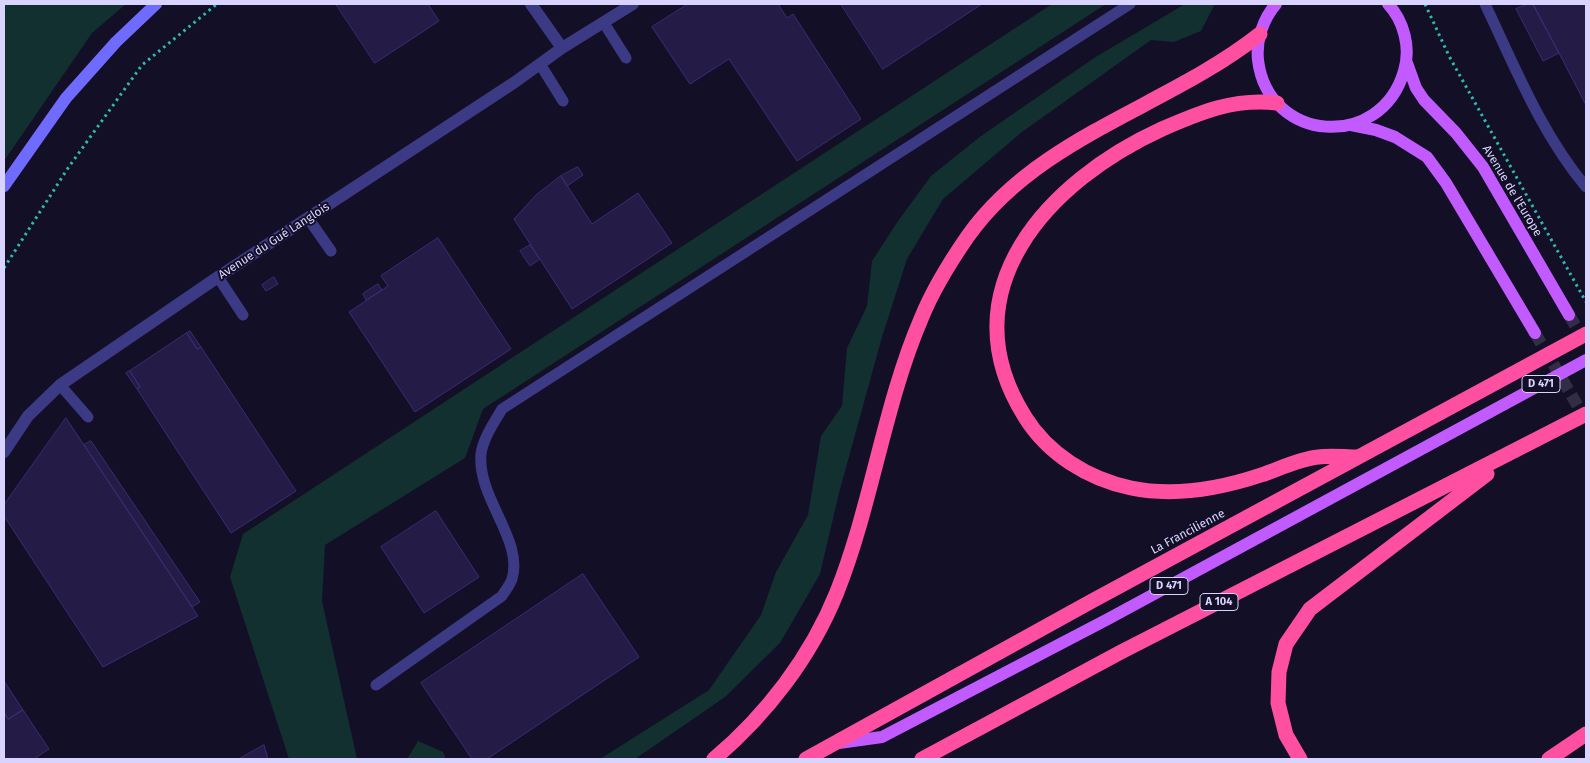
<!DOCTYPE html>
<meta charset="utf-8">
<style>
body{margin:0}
#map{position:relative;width:1590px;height:763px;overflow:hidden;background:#130f26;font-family:"Fira Sans",sans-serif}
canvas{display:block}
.frame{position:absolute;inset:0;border:5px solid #d9d4ff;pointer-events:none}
</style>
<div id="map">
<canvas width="1590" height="763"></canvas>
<div class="frame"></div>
</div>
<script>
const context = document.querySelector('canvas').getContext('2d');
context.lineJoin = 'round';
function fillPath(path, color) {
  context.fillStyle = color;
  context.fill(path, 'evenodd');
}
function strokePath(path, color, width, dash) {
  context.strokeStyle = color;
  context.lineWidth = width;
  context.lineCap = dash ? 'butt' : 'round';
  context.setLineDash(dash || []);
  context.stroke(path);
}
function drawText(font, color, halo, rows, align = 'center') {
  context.font = font + ' "Fira Sans",sans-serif';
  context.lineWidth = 4;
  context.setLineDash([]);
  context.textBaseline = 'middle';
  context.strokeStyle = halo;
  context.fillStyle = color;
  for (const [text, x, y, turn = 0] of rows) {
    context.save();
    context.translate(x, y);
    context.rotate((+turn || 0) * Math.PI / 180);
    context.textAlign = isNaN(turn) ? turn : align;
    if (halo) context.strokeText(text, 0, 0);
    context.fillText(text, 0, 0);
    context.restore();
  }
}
fillPath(new Path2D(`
 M4,4h122l-34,29 -88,128z
 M1052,4h54l-623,405 -18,49 -140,87 -3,56 35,158h-68l-59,-182 13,-43z
 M1185,4h30l-14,27 -27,11 -23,-2 -129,92 -79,67 -36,60 -25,78 -43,156 -19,81 -40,69 -55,54 -90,62h-35l109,-69 52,-75 15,-43 32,-57 13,-79 21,-30 5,-58 20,-42 5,-45 26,-40 33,-45 50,-40 113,-78z
 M418,741l25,11 3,7h-39z`), '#12302f');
const building = new Path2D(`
 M336,4h92l11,17 -64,42z
 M688,4h90l9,14 6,-4 68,105 -64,42 -68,-102 -39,25 -38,-57z
 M841,4h141l-99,65z
 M1528,4h5l26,49 -16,8 -27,-52z
 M1533,4h53v101l-27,-52z
 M578,167l5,8 -16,11 -6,-10z
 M561,176l31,48 46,-31 34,50 -100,66 -58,-90 22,-24z
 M438,238l73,111 -96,63 -66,-100 39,-26 -7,-10z
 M530,245l10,14 -10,7 -10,-15z
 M274,277l4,7 -12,7 -4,-6z
 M378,284l4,6 -16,10 -3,-6z
 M190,331l11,16 -4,2 -10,-16z
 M187,333l10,16 4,-2 95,144 -65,42 -94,-144 3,-2 -10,-16z
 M130,371l10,16 -3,2 -11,-16z
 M66,418l132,198 -95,51 -99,-151v-11z
 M91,441l109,161 -8,5 -108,-162z
 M436,511l43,66 -55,36 -43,-66z
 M583,574l56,83 -152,102h-15l-51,-76z
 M4,681l19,29 -15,9 -4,-7z
 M23,710l26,39 -15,10h-30v-47l4,7z
 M264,745l4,14h-29z`);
fillPath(building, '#241b47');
strokePath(building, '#3b2d73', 1);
strokePath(new Path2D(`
 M1569,315l17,29
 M1535,333l51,87`), '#312d47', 12, [12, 6]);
strokePath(new Path2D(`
 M1425,4l24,52 137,246
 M4,268l64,-100 74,-103 75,-61`), '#2fb8b0', 3, [2.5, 4]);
strokePath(new Path2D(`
 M1485,4c30,63 56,129 101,183
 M604,23l22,35
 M540,64l23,37
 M308,218l23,33
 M218,277l25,38
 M60,385l28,32
 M376,685l126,-89c3,-5 8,-11 10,-17 12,-39 -35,-81 -31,-125 2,-16 13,-31 21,-45l628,-405`), '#3d3a85', 11);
strokePath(new Path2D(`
 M531,4l31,44
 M4,452l24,-36 32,-31 158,-108 297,-195 47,-34 71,-44`), '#3d3a85', 12);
strokePath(new Path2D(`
 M4,186l62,-88 50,-56 40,-38`), '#6f6bff', 12);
strokePath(new Path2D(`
 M1276,4c-13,15 -20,36 -18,56 10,83 123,91 146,11 7,-23 0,-50 -16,-67
 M1407,63l9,25 8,12 32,33 27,34 86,148
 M1351,125l25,5 19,7 32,20 19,26 89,150
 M839,743l43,-6 226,-118 478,-259`), '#c25bff', 12);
strokePath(new Path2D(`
 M1277,103c-43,-5 -76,9 -115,26 -112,51 -217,161 -137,288 23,37 63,62 106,71 44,9 88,1 130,-13 18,-6 38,-16 57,-18 13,-2 26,0 38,0
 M714,759c52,-44 97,-102 123,-167 35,-88 47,-187 84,-273 12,-30 29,-57 47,-83 71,-100 200,-129 292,-202
 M806,759l286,-158 494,-267
 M922,759l199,-107 465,-238
 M1300,759l-14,-24 -8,-32 1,-31 7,-28 24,-35 177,-135
 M1549,759l37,-25`), '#ff4fa3', 15);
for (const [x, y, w] of [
 [1541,384,38],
 [1169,586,38],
 [1219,602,38]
]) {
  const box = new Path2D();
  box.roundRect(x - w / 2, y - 8.5, w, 17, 4);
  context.fillStyle = '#130f26';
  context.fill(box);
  strokePath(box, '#d9d4ff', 1);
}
drawText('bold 11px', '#d9d4ff', null, [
 ["D 471",1541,384],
 ["D 471",1169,586],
 ["A 104",1219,602]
]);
drawText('12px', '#d9d4ff', '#130f26', [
 ["Avenue de l'Europe",1512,191,59],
 ["Avenue du Gué Langlois",274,241,-33],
 ["La Francilienne",1188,532,-28]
]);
</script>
